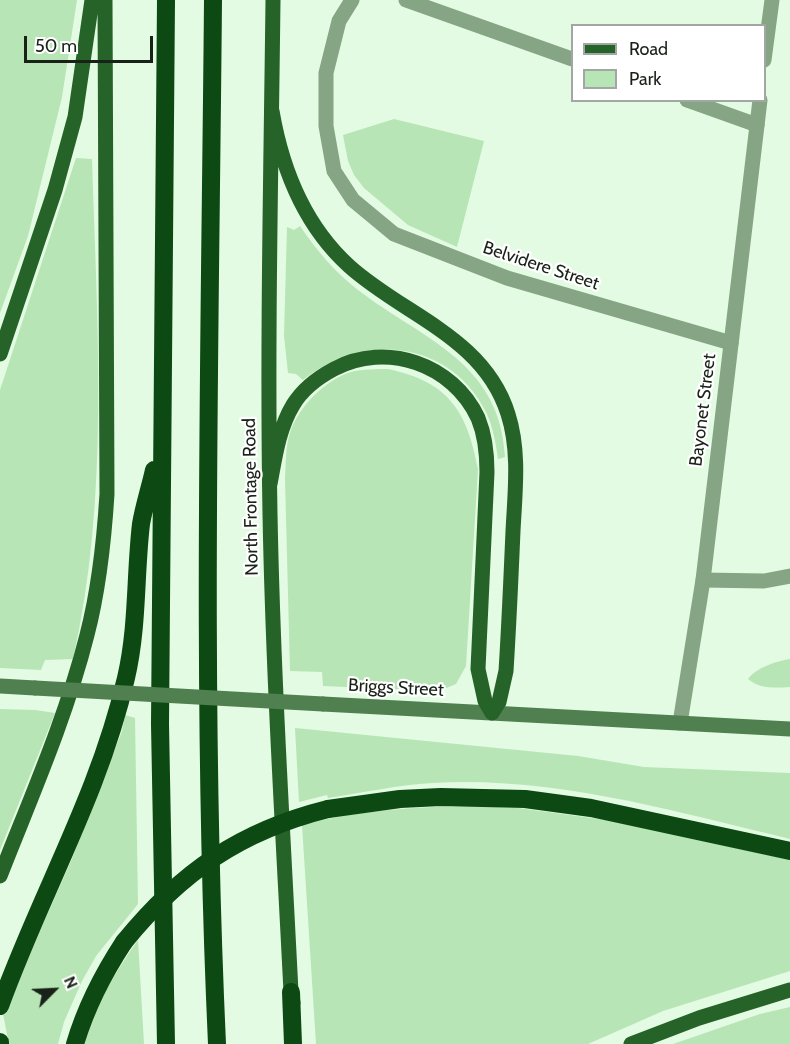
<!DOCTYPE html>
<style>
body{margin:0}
#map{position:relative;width:790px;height:1044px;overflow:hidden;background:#e3fbe2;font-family:Cabin,sans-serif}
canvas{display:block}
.legend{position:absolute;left:571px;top:24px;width:195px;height:78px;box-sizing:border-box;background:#fff;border:2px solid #a3a7a3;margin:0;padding:8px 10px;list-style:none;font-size:18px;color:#192219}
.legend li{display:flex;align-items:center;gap:12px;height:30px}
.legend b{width:30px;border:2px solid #a3a7a3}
.north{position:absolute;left:24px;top:960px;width:60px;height:60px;-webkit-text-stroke:4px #fff;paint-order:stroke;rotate:66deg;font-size:16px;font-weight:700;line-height:24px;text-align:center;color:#192219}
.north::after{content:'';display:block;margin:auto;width:21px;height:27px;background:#192219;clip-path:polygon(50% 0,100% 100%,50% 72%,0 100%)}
.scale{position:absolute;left:24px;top:36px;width:129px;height:27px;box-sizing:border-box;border:3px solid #192219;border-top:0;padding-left:8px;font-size:18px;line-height:21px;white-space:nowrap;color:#192219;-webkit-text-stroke:4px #fff;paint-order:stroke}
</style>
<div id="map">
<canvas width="790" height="1044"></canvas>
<ul class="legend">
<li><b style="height:8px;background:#266329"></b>Road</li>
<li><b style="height:16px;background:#b7e5b6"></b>Park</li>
</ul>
<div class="north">N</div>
<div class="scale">50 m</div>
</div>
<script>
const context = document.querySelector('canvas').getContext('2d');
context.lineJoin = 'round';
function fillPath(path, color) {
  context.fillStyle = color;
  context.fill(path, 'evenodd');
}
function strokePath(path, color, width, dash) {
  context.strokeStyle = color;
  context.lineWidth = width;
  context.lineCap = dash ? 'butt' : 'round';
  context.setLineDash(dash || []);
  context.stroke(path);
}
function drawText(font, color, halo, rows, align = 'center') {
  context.font = font + ' Cabin,sans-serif';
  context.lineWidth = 4.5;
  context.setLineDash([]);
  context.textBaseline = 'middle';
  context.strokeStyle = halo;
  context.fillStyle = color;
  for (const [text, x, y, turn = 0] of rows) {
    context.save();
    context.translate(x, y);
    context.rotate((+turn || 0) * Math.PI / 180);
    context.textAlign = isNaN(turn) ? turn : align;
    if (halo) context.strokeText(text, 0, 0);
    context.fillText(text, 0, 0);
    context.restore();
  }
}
fillPath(new Path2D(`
 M0,0h77l-15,97 -34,139 -28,77z
 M394,119l90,22 -27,106 -49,-22 -44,-37 -10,-13 -6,-14 -5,-26z
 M76,158l16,1c5,166 18,337 -19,500l-28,1 -4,10 -41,-2v-278z
 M300,226c17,25 35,46 58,64 65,50 142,71 147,167l-7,2c-2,-15 -5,-31 -11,-45 -36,-74 -123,-83 -184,-34l-7,-6 -8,-1 -4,-37 3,-109 7,3z
 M388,369c61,13 79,42 90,100l-12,197 -10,18 -17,7 -116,-5 -1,-14 -32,-1 -5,-192c1,-16 0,-31 5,-46 8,-26 35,-53 61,-61 12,-3 25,-3 37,-3z
 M790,659v28c-14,1 -31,2 -42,-8 8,-11 28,-18 42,-20z
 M0,709l35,1 20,3 -55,137z
 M125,715l10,3 3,186 -42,52 -14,25 -18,41 -6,22h-49l-6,-30 68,-153 51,-130z
 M295,728l283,28 66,11 146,6v66c-117,-28 -237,-63 -358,-56 -35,2 -70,10 -104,15l-1,-3 -28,7z
 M470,806l48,2 96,13 176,39v111l-127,40 -75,33h-272l-14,-219c55,-15 112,-18 168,-19z
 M138,940l6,104h-61c13,-40 31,-70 55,-104z
 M790,1007v37h-117l87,-30z`), '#b7e5b6');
strokePath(new Path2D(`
 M352,0l-13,21 -13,52v53l8,45 19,29 41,34 113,44 224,65
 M406,0l166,59
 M687,100l70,25
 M703,580l61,1 26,-5`), '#85a585', 15);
strokePath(new Path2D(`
 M764,60l8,-60
 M680,723l23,-143 57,-480`), '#85a585', 15);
strokePath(new Path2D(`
 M0,686l35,2
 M323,704l467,25`), '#507f50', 15);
strokePath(new Path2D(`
 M273,0c-2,171 -6,343 -3,514 3,159 13,319 21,478l2,11
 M0,354l55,-164 20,-73 17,-117
 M270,484c5,-27 9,-56 23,-79 9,-15 26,-28 41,-36 52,-28 119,-5 144,49 7,17 9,36 9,54l-9,197 7,32 7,12 7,-11 7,-31c3,-47 5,-93 7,-140 2,-39 7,-80 -5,-117 -24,-77 -105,-99 -159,-148 -45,-41 -67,-97 -77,-155
 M0,876c31,-79 66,-158 87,-241 12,-46 17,-93 20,-141l-2,-494
 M631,1044l68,-26 91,-28`), '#266329', 15);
strokePath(new Path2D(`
 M213,0c-3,348 -12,696 4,1044
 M328,809l72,-10 41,-2 84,2 66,9 199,43
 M291,992l2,52
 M0,1006c40,-111 99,-211 126,-328 12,-51 9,-103 15,-154 3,-18 9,-36 13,-54
 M0,1042v2
 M75,1044c11,-37 28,-70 49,-102
 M166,1044l-6,-320 6,-724`), '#0c4913', 18);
strokePath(new Path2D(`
 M35,688l288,16`), '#507f50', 15);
strokePath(new Path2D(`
 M124,942c57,-70 116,-111 204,-133`), '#0c4913', 18);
drawText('18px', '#192219', '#fff', [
 ["Belvidere Street",541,266,18],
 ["Bayonet Street",703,410,-83],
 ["North Frontage Road",251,497,-91],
 ["Briggs Street",396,688,3]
]);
</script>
